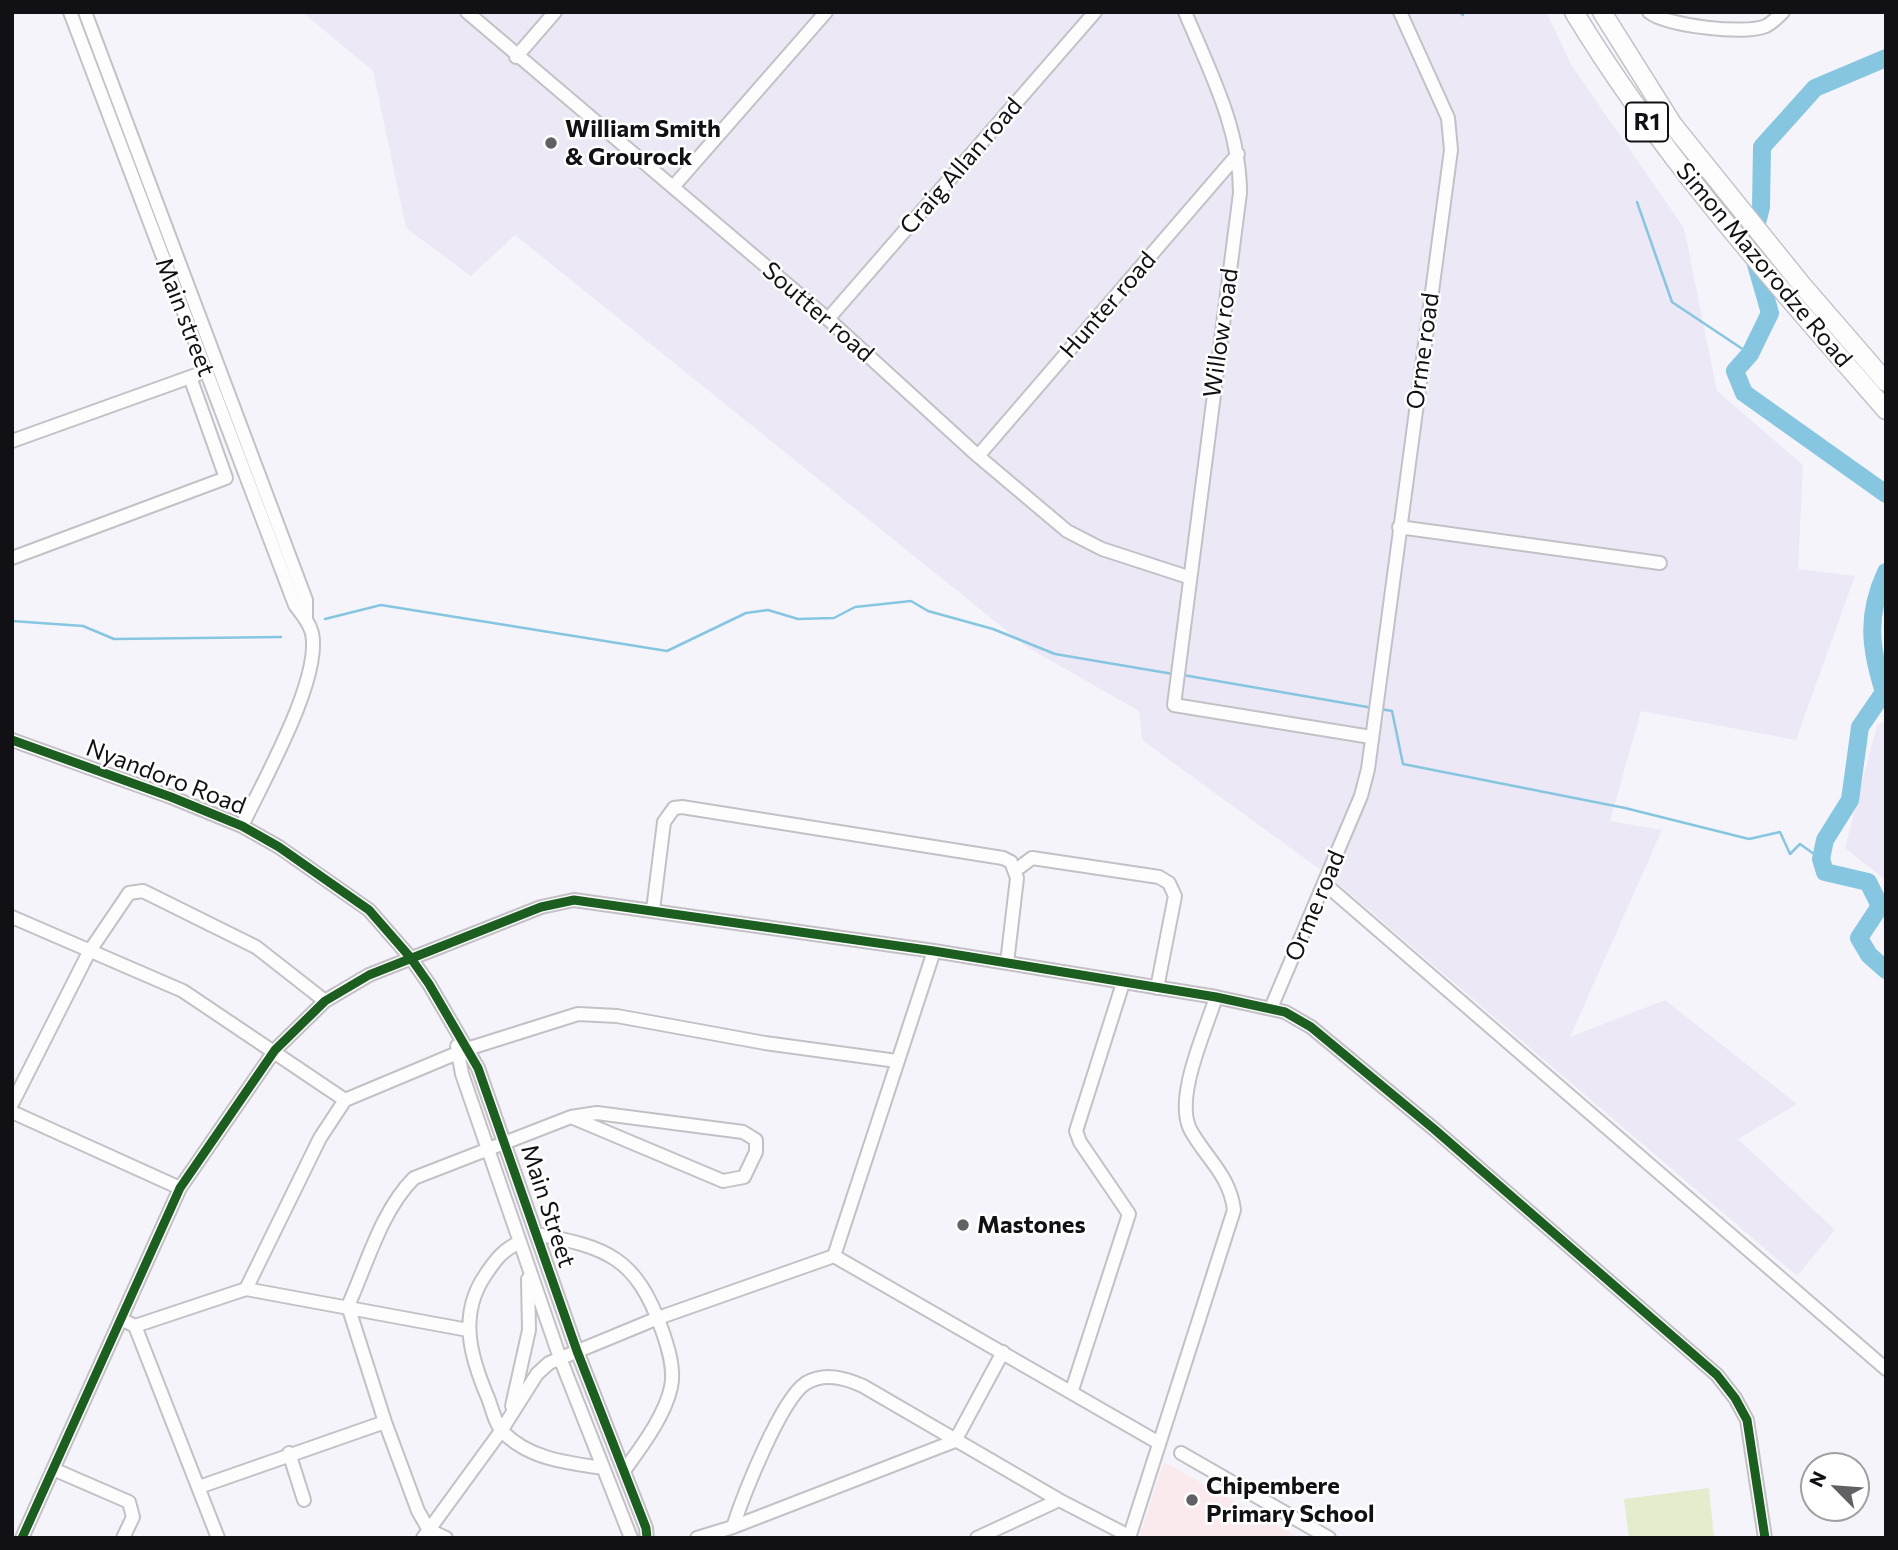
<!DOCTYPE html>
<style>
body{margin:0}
#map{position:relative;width:1898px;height:1550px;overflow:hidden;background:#f6f4fb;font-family:Commissioner,sans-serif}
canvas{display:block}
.frame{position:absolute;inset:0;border:14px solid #111014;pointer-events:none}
.north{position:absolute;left:1800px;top:1452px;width:70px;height:70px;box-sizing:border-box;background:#fff;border:2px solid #a09fa1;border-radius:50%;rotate:295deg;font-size:19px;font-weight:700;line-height:28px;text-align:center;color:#111014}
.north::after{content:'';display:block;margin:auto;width:24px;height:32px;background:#616065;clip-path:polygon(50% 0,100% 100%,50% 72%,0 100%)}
</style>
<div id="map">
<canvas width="1898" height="1550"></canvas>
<div class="frame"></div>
<div class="north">N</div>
</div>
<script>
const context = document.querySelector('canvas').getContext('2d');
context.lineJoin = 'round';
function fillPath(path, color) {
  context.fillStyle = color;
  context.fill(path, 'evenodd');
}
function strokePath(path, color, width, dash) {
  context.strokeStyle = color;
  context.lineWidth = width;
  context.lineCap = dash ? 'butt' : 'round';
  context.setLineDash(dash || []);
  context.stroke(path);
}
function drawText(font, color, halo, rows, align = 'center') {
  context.font = font + ' Commissioner,sans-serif';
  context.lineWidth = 5;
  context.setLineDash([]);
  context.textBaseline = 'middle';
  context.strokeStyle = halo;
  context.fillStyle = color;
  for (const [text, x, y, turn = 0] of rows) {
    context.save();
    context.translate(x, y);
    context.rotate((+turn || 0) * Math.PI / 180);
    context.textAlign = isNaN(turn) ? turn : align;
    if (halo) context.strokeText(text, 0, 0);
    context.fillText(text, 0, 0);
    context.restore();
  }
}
fillPath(new Path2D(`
 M302,12h1244l26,54 112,162 33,163 86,74 -5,104 57,7 -59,164 -155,-29 -31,110 52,9 -92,207 95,-37 132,104 -59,35 97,91 -38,46 -468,-400 -187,-136 -3,-29 -112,-64 -512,-412 -44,41 -65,-48 -33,-157z
 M1886,721v210l-3,-4 1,-48 -39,-31 32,-123z`), '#ece8f5');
fillPath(new Path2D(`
 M1164,1462l136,76h-161z`), '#faeaed');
fillPath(new Path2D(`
 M1709,1488l5,50h-85l-5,-39z`), '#e3edce');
strokePath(new Path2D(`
 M1459,12l4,3
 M1637,202l35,100 78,52
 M325,619l56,-14 286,46 79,-38 22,-3 30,9 36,-1 21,-11 56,-6 17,10 65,18 62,25 118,20
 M12,621l71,5 31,13 167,-2
 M1183,675l190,33
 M1380,709l12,2 11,53 222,44 124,31 31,-7 10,22 10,-10 21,15`), '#86c6e1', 2.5);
strokePath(new Path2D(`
 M1886,58l-71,30 -53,59 -1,60 -10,40 19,66 -20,41 -15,17 9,22 142,101
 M1886,572c-20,43 -16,76 -2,120l-24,35 -10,73 -25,40 -4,19 4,13 43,10 12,24 -21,32 10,17 17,15`), '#86c6e1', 18);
const minor = new Path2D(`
 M70,12l225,593c7,9 14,17 17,28 10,46 -50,150 -70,193
 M85,12l221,588v18
 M467,12l361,307 150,137 89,75 35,18 86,28
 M1185,12c25,60 55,116 55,181l-66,512 197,32
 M1649,12c18,14 96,23 117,14 6,-3 12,-9 17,-14
 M516,57l39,-45
 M673,187l153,-175
 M828,319l267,-307
 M12,441l184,-66
 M978,456l260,-302
 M1399,527l261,36
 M12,558l214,-80 -36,-101
 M12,740l159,57 71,29 37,21 90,63 41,47 19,27 49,84 99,283 69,177 1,10
 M1016,870l16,-12 127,19 10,6 6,13 -18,92
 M1325,884l561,485
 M653,910l11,-88 10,-14 8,-1 321,51 8,4 6,16 -10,85
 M12,917l171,74 162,109
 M1271,1008l90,-212 7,-27 83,-619 -3,-32 -48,-106
 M457,1046l5,28 98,284 71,180
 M12,1104l77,-152 40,-59 14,-2 113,56 69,54
 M12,1112l168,76
 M536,1234c71,13 100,23 126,96 6,17 13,39 9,57 -6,29 -30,60 -47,84
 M520,1242c-17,8 -24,17 -34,32 -28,40 -16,82 2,124 4,10 7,26 15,34 26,27 65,31 100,36
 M834,1256l325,187
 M246,1289l74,-151 25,-38 122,-51 111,-35 39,2 148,27 132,18
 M121,1319l14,7 111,-37 222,41
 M135,1326l83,212
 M1072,1390l57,-176 -49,-72 -4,-11 47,-148
 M512,1406l17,-76 -1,-51
 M289,1453l15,47
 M1181,1453l148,85
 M53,1469l76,33 4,15 -10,21
 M199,1487l186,-65
 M733,1527c10,-31 48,-128 73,-144 19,-11 39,-5 57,3l196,114 70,36
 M22,1538l158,-350 95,-138 50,-49 44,-26 172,-68 33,-7 360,51 282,46 69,15 26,15 123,102 283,246 18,23 12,22 18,118
 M423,1538l78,-107 36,-57 12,-11 109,-45 176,-62 100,-305
 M446,1538l-17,-8 -11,-19 -33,-89 -37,-116c19,-42 33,-95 66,-128l157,-61 26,-4 146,19 13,8v12l-12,25 -21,4 -152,-64
 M697,1538l36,-11 222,-86 48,-89
 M977,1538l82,-38
 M1129,1538l105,-328c-4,-34 -27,-51 -43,-79 -18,-32 15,-101 25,-134`);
const highway = new Path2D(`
 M1574,12c87,144 202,272 312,398
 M1602,12l71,113 129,160 84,97`);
strokePath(minor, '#c3c1c6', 16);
strokePath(highway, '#c3c1c6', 21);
strokePath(minor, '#fefdfe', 12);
strokePath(highway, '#fefdfe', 18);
strokePath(new Path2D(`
 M12,740l159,57 71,29 37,21 90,63 41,47 19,27 49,84 99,283 69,177 1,10
 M22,1538l158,-350 95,-138 50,-49 44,-26 172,-68 33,-7 360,51 282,46 69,15 26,15 123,102 283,246 18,23 12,22 18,118`), '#1b5e20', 9);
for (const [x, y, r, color] of [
 [551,143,7,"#616065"],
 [963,1225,7,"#616065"],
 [1192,1500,7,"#616065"]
]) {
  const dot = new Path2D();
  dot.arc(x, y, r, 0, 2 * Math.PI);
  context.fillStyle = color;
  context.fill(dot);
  strokePath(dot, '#fff', 2.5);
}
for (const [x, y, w] of [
 [1647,122,42]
]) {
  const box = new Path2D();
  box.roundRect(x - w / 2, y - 19.5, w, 39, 5);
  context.fillStyle = '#fff';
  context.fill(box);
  strokePath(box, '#111014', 2);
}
drawText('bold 23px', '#111014', null, [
 ["R1",1647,122]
]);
drawText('bold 24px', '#111014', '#fff', [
 ["William Smith",565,129],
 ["& Grourock",565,157],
 ["Mastones",977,1225],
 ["Chipembere",1206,1486],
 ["Primary School",1206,1514]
], 'left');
drawText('24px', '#111014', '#fff', [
 ["Craig Allan road",961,166,-49],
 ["Simon Mazorodze Road",1764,265,50],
 ["Hunter road",1108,305,-49],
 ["Soutter road",818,312,41],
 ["Main street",185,317,69],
 ["Willow road",1221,333,-82],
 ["Orme road",1423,351,-82],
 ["Nyandoro Road",166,777,21],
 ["Orme road",1315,906,-67],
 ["Main Street",548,1206,72]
]);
</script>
